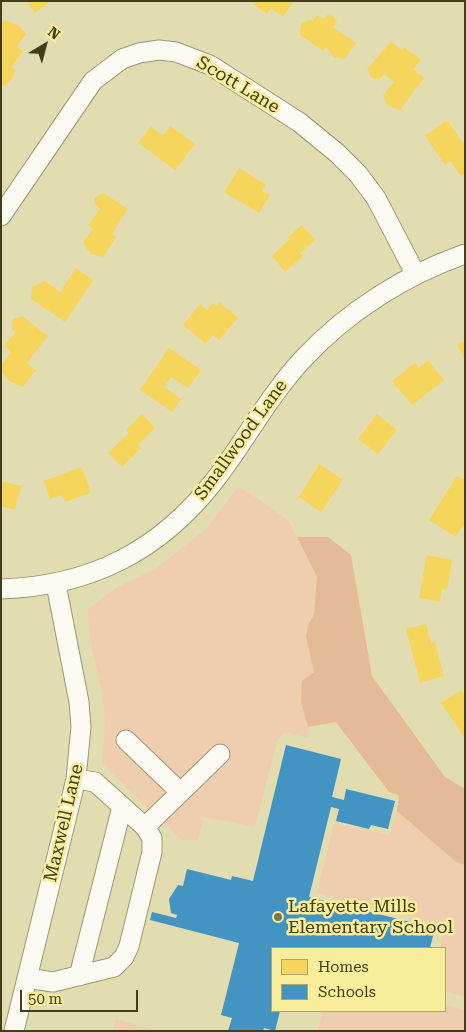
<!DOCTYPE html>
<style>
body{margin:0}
#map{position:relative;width:466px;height:1032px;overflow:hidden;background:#e2ddb0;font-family:"Roboto Serif",serif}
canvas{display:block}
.frame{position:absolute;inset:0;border:2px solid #423e1c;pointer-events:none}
.legend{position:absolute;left:271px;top:947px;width:175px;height:65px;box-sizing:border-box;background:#f7ed9b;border:1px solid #afa768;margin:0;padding:6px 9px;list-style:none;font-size:15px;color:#423e1c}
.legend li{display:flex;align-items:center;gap:10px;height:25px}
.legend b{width:25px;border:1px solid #afa768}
.north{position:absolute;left:20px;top:20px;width:50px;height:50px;-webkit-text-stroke:4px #f7ed9b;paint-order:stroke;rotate:37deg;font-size:14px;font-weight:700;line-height:20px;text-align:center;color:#423e1c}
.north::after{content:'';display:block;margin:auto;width:18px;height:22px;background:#423e1c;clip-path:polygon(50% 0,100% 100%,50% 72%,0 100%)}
.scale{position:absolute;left:20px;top:990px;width:118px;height:22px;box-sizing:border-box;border:2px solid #423e1c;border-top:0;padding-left:6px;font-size:15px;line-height:18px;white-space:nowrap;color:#423e1c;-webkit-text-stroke:4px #f7ed9b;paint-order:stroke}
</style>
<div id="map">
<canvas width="466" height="1032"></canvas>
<div class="frame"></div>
<ul class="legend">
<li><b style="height:14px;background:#f6d55c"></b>Homes</li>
<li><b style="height:14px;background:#4393c3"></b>Schools</li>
</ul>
<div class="north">N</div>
<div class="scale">50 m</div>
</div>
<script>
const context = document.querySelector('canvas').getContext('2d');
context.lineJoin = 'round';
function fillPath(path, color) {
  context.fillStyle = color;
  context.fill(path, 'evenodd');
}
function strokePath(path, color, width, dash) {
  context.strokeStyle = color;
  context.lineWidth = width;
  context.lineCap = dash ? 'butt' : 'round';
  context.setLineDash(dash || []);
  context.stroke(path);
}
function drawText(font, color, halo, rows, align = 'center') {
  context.font = font + ' "Roboto Serif",serif';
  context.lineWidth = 5;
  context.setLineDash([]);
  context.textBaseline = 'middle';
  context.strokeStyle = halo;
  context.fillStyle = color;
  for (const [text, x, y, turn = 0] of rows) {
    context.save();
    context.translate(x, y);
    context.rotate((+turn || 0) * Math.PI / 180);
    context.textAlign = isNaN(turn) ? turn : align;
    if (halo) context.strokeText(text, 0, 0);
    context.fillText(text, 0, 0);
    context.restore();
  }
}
fillPath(new Path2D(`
 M238,487l22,13 28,20 29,57 -3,37 -6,12 -2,11 8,35 -13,30 7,25v11l-23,-6 -8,9 -22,86 -51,-10 -6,23h-16l-80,-76c2,-21 4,-43 1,-65 -5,-30 -16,-60 -15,-90l28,-21 39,-19 52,-41z
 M397,811l59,51 9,3v132l-20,-6v-43h-5l5,-23 -128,-32 17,-70 55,12z
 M445,1005l20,5v21h-148l6,-20h122z
 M116,1019l42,12h-45z`), '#eeceaf');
fillPath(new Path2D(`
 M297,537h31l23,18 21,121 73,101 20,12v76l-9,-3 -59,-51 2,-16 -10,-3 -53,-70 -28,5 -7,-25 1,-21 12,-9 -8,-35 2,-11 6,-12 3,-37z`), '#e5ba96');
fillPath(new Path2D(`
 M27,1h24l-16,12z
 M249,1h45l-11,16 -12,-9 -4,6z
 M317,15l7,4 3,-4 6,1 4,6 -4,5 23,16 -11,16 -11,-2 -8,-10 -3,4 -23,-16 1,-11 9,-5 3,2z
 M5,20l13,5 8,9 -9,13 6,4 -11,16 3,3 -3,9 -8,7 -3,-2v-58z
 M391,42l11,8 2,-3 17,13 -8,9 11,9 -24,32 -12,-4 -5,-11 11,-13 -10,-8 -5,6 -8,-3 -4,-8z
 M447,120l16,23 2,-2v33l-4,2 -11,-15 -5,4 -20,-29z
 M151,126l12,10 7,-10 25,18 -20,26 -37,-27z
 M239,168l27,17 -4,6 8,4 -11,18 -35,-21z
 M103,193l25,16 -16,25 4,3 -13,20 -13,-3 -7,-12 10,-13 -5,-4 12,-16 -4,-3 -2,-8z
 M302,225l13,15 -15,13 3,3 -18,16 -13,-16 17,-16 -1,-3z
 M76,268l17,12 -28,42 -34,-23 1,-12 13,-6 15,11z
 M219,302l19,16 -19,22 -6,-5 -7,9 -23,-19 17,-21 7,6 6,-7 4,3z
 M22,316l26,20 -21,27 9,7 -13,17 -14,-6 -8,-10v-6l10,-13 -7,-6 12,-14 -4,-3v-9z
 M465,341v20l-8,-17z
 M169,348l32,22 -13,18 -17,-11 -7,10 17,12 -9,13 -32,-22z
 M428,360l16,20 -32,25 -20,-24 23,-18 4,5z
 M142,414l13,14 -17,17 3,3 -19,19 -14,-14 21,-20 -3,-3z
 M377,414l20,16 -19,24 -20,-15z
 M319,464l24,16 -22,32 -22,-15z
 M82,467l9,26 -26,9 -3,-7 -12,4 -6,-18z
 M457,476l8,4v43l-9,14 -27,-17z
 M1,481l20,5 -6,24 -14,-4z
 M427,555l25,5 -5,30 -5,-1 -2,13 -21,-4z
 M426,624l5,19 4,-1 9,34 -24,7 -14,-54z
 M461,690l4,6v43l-24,-36z`), '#f6d55c');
fillPath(new Path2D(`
 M286,745l55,14 -9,38 12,3 2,-11 49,12 -7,28 -17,-4 -2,4 -33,-8 3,-12 -8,-2 -22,90 126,31 -5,20h-158v63h8l-5,20 -11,-3 -1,3h-35l4,-13 -11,-3 18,-72 -89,-23 2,-8 24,6 1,-3 -6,-2 -2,-14 9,-14 5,1 4,-17 44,11 1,-4 21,5z`), '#4393c3');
const minor = new Path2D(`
 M1,216l92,-135 29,-22 17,-6 20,-3 17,2 34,13 89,57 38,31 21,21 18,24 40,77
 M1,589c90,-3 159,-38 214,-109 31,-40 54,-85 89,-122 44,-47 101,-83 161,-104
 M126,740l54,52
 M145,827l75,-73
 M79,976l43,-169
 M27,978l26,4 61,-15 10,-10 5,-11 23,-94v-14l-7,-11 -50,-45 -19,-3
 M14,1031l62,-252 5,-52 -2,-25 -23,-118`);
strokePath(minor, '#9c9874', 21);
strokePath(minor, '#fbfaf3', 19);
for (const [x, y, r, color] of [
 [278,917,5,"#7a7650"]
]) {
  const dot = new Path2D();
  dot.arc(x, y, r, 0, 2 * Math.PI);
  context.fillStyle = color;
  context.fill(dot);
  strokePath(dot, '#f7ed9b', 2);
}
drawText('18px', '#423e1c', '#f7ed9b', [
 ["Scott Lane",238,85,31],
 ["Smallwood Lane",241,440,-54],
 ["Maxwell Lane",64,823,-77]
]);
drawText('18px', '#423e1c', '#f7ed9b', [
 ["Lafayette Mills",288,907],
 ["Elementary School",288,928]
], 'left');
</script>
